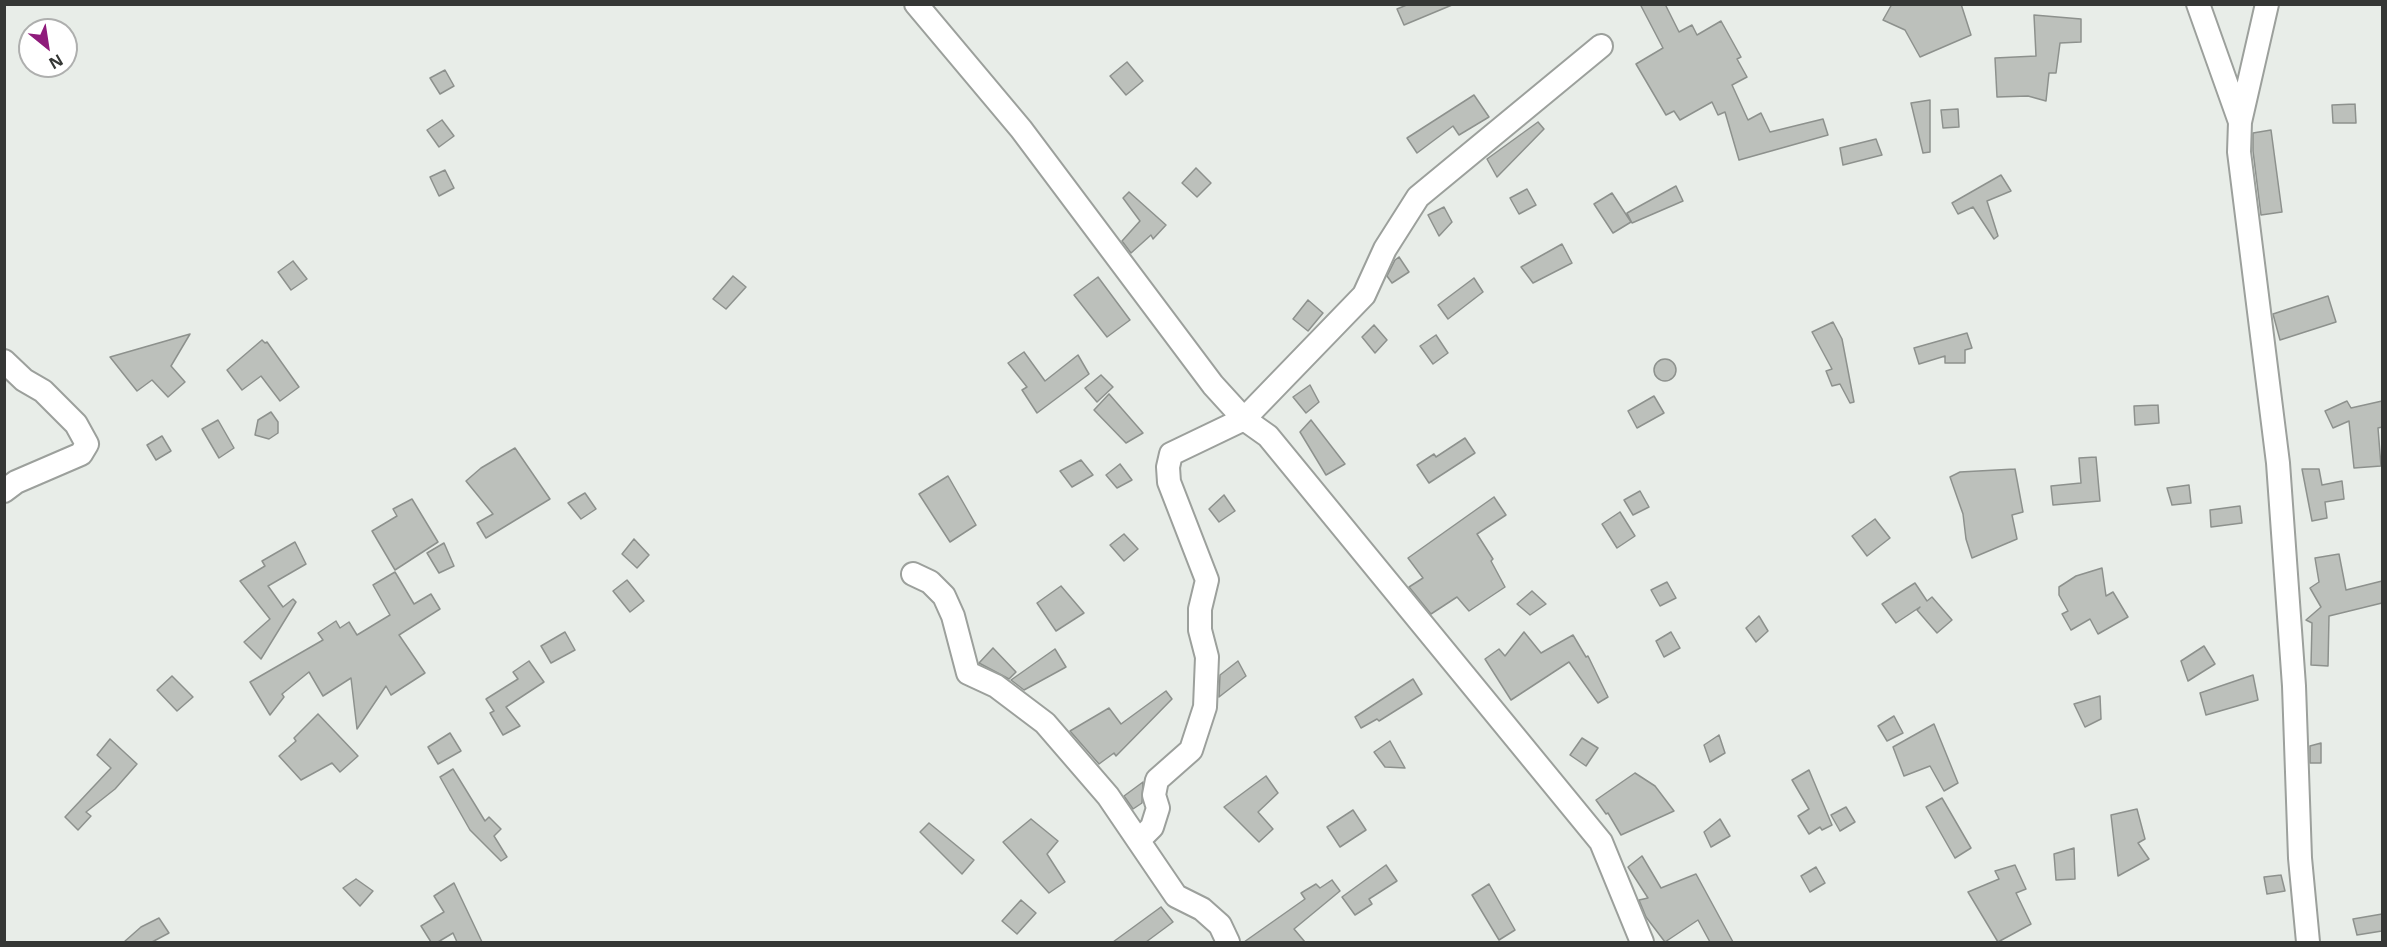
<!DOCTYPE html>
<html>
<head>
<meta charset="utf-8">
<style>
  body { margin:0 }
  #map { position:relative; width:2387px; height:947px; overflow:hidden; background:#e8ede8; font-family:"Open Sans",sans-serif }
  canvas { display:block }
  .frame { position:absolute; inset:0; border:6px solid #353735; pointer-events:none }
  .north { position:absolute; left:18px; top:18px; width:60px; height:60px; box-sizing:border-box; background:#fff; border:2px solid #aeafae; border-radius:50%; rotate:150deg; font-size:16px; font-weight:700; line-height:24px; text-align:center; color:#353735 }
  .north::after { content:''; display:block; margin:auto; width:21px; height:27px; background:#8f1b7b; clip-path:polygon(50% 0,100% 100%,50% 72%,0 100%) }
</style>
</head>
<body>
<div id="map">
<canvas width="2387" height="947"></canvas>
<div class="frame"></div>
<div class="north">N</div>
</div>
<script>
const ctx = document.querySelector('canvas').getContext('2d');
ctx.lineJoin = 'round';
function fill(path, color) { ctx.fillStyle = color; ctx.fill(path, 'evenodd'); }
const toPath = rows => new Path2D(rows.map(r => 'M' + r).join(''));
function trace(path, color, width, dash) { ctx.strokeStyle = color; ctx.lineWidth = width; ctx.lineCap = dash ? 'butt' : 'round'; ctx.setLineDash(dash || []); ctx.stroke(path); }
const building = toPath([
  [1409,4,1452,4,1452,5,1404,25,1397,9,1409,4],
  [1640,4,1665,4,1679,32,1692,25,1697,35,1721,21,1741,57,1737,59,1747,77,1732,85,1748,120,1761,113,1770,132,1823,119,1828,135,1739,160,1725,112,1718,115,1712,102,1680,120,1674,111,1666,115,1636,64,1663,48,1640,4],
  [1892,4,1961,4,1971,35,1920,57,1905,30,1883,20,1892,4],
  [2034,15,2081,19,2081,42,2060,43,2056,73,2049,73,2046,101,2028,96,1997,97,1995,58,2036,56,2034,15],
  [1127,62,1143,81,1126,95,1110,76,1127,62],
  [445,70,454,86,440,94,430,78,445,70],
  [1474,95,1489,117,1459,135,1453,126,1417,153,1407,138,1474,95],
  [1930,100,1930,152,1923,153,1911,103,1930,100],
  [2355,104,2356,123,2333,123,2332,105,2355,104],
  [1958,109,1959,127,1943,128,1941,110,1958,109],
  [442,120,454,136,439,147,427,130,442,120],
  [1538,122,1544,129,1497,177,1487,159,1538,122],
  [2271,130,2282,212,2261,215,2253,151,2253,133,2271,130],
  [1876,139,1882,155,1843,165,1840,148,1876,139],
  [1196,168,1211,183,1197,197,1182,183,1196,168],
  [445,170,454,188,439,196,430,177,445,170],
  [2001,175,2011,191,1987,201,1998,236,1994,239,1973,207,1958,214,1952,203,2001,175],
  [1676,186,1683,201,1632,223,1627,213,1676,186],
  [1527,189,1536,205,1519,214,1510,198,1527,189],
  [1129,192,1166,225,1153,239,1151,235,1131,253,1122,241,1140,221,1123,198,1129,192],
  [1612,193,1631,222,1613,233,1594,204,1612,193],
  [1444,207,1452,222,1439,236,1428,215,1444,207],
  [1562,244,1572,263,1533,283,1521,267,1562,244],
  [1399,257,1409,272,1392,283,1387,276,1395,260,1399,257],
  [293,261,307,279,291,290,278,272,293,261],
  [733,276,746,287,726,309,713,299,733,276],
  [1098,277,1130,320,1107,337,1074,295,1098,277],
  [1474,278,1483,292,1448,319,1438,305,1474,278],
  [2328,296,2336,322,2280,340,2273,314,2328,296],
  [1308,300,1323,313,1308,331,1293,319,1308,300],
  [1833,322,1842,339,1854,402,1850,403,1840,384,1832,386,1826,371,1832,369,1812,332,1833,322],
  [1374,325,1387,340,1375,353,1362,337,1374,325],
  [1967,333,1972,348,1965,350,1965,363,1945,363,1945,356,1919,364,1914,348,1967,333],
  [190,334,171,366,185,382,168,397,152,380,137,391,110,357,190,334],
  [1436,335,1448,353,1433,364,1420,346,1436,335],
  [262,340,265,343,267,342,299,387,280,401,261,376,242,390,227,370,262,340],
  [1024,352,1045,381,1078,355,1089,374,1037,413,1022,390,1027,387,1008,363,1024,352],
  '1654 370a11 11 0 1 1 22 0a11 11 0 1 1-22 0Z',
  [1101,375,1113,387,1097,402,1085,388,1101,375],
  [1310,385,1319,402,1306,413,1293,397,1310,385],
  [1109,394,1143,433,1126,443,1094,410,1109,394],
  [1654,396,1664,413,1637,428,1628,411,1654,396],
  [2347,401,2351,408,2382,401,2382,427,2378,428,2381,466,2354,468,2349,421,2333,428,2325,411,2347,401],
  [2158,405,2159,423,2135,425,2134,406,2158,405],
  [271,412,278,422,278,433,269,439,255,435,258,420,271,412],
  [218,420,234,448,219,458,202,429,218,420],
  [1311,420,1345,464,1326,475,1300,432,1311,420],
  [162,436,171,451,156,460,147,445,162,436],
  [1465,438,1475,453,1429,483,1417,465,1434,454,1436,457,1465,438],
  [515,448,550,499,486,538,477,523,493,514,466,481,481,468,515,448],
  [2096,457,2100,501,2053,505,2051,486,2081,483,2079,458,2096,457],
  [1081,460,1093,475,1072,487,1060,471,1081,460],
  [1120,464,1132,480,1117,488,1106,475,1120,464],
  [2015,469,2023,512,2012,515,2017,539,1972,558,1966,539,1963,514,1950,477,1960,472,2015,469],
  [2302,469,2319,469,2322,485,2342,481,2344,499,2325,502,2327,518,2312,521,2302,469],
  [948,476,976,525,950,542,919,494,948,476],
  [2189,485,2191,503,2172,505,2167,488,2189,485],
  [1640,491,1649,507,1633,515,1624,500,1640,491],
  [585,493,596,509,581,519,568,503,585,493],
  [1224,495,1235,511,1219,522,1209,509,1224,495],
  [1494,497,1506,515,1477,534,1493,559,1491,561,1505,587,1469,611,1457,597,1431,614,1409,587,1423,578,1408,558,1494,497],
  [412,499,438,542,395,570,372,531,397,516,393,509,412,499],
  [2240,506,2242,523,2211,527,2210,510,2240,506],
  [1620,512,1635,536,1617,548,1602,524,1620,512],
  [1875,519,1890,538,1867,556,1852,536,1875,519],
  [1124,534,1138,549,1124,561,1110,545,1124,534],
  [634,539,649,555,637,568,622,554,634,539],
  [295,542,306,564,268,586,283,607,293,599,296,602,261,659,244,642,270,619,240,581,265,566,262,561,295,542],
  [444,543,454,566,439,573,427,553,444,543],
  [2339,554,2346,590,2382,581,2382,603,2329,616,2328,666,2311,665,2312,623,2306,620,2321,607,2310,588,2319,582,2315,558,2339,554],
  [2102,568,2106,596,2113,592,2128,617,2098,634,2090,619,2071,630,2062,614,2068,611,2059,595,2059,587,2076,576,2102,568],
  [395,572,414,604,431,594,440,609,399,635,425,673,391,695,386,686,357,729,351,678,323,696,309,672,282,694,284,697,270,715,250,682,323,640,318,633,336,621,340,628,349,622,357,635,390,615,373,585,395,572],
  [627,580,644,601,630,612,613,591,627,580],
  [1667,582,1676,598,1660,606,1651,590,1667,582],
  [1915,583,1927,601,1932,597,1952,620,1937,633,1917,610,1920,607,1896,623,1882,604,1915,583],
  [1061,586,1084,613,1056,631,1037,603,1061,586],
  [1532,591,1546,604,1530,615,1517,604,1532,591],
  [1759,616,1768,631,1756,642,1746,628,1759,616],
  [565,632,575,650,551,663,541,646,565,632],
  [1524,632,1541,653,1573,635,1586,657,1588,656,1608,697,1598,703,1569,662,1511,700,1485,659,1499,649,1505,656,1524,632],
  [1671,632,1680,648,1664,657,1656,641,1671,632],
  [2204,646,2215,664,2188,681,2181,661,2204,646],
  [993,648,1016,672,1009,679,979,663,993,648],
  [1055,649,1066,667,1024,690,1011,680,1055,649],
  [529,661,544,682,506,707,520,726,503,735,490,713,494,711,486,699,518,679,513,672,529,661],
  [1238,661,1246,676,1219,697,1220,675,1238,661],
  [2253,675,2258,700,2206,715,2200,693,2253,675],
  [172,676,193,697,177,711,157,690,172,676],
  [1413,679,1422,694,1379,721,1377,719,1361,728,1355,717,1413,679],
  [1166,691,1172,699,1116,756,1114,753,1099,764,1070,731,1109,708,1121,724,1166,691],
  [2100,696,2101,719,2085,727,2074,704,2100,696],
  [318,714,358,756,340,772,332,763,301,780,279,756,296,741,294,738,318,714],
  [1894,716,1903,733,1887,741,1878,726,1894,716],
  [1934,724,1958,783,1944,791,1930,766,1904,776,1893,747,1934,724],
  [450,733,461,751,438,764,428,747,450,733],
  [1719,735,1725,753,1710,762,1704,745,1719,735],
  [1582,738,1598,748,1586,766,1570,755,1582,738],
  [110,739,137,764,115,789,86,812,91,816,78,830,65,817,111,768,97,755,110,739],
  [1390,741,1405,768,1385,767,1374,752,1390,741],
  [2321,743,2321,763,2310,763,2310,746,2321,743],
  [453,769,485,821,489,817,501,829,494,836,507,857,501,861,470,830,440,777,453,769],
  [1809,770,1832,825,1822,830,1820,827,1809,834,1798,816,1809,809,1792,780,1809,770],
  [1635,773,1655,786,1674,811,1621,835,1608,813,1606,814,1596,800,1635,773],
  [1266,776,1278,793,1258,812,1273,829,1259,842,1224,807,1266,776],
  [1143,782,1142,803,1133,809,1124,796,1143,782],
  [1942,798,1971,848,1955,858,1926,807,1942,798],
  [1846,807,1855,822,1840,831,1831,815,1846,807],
  [2137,809,2145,839,2138,843,2149,859,2118,876,2111,815,2137,809],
  [1353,810,1366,830,1340,847,1327,827,1353,810],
  [1031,819,1058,841,1047,854,1065,882,1049,893,1003,842,1031,819],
  [1720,819,1730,836,1711,847,1704,832,1720,819],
  [929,823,974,860,962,874,920,832,929,823],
  [2074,848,2075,879,2056,880,2054,854,2074,848],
  [1642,856,1661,888,1696,874,1733,942,1710,942,1698,920,1665,942,1646,917,1639,900,1648,898,1628,867,1642,856],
  [1386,865,1397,881,1369,899,1372,904,1355,915,1342,897,1386,865],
  [2015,865,2026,889,2016,893,2031,924,1998,942,1968,892,1999,879,1995,871,2015,865],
  [1816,867,1825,883,1810,892,1801,876,1816,867],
  [2281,875,2285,891,2267,894,2264,877,2281,875],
  [356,879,373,891,360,906,343,888,356,879],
  [1332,880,1340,891,1294,929,1305,942,1244,942,1305,899,1301,893,1316,884,1320,888,1332,880],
  [454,883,482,942,457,942,453,933,438,942,431,942,421,926,444,912,434,896,454,883],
  [1489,884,1515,930,1499,940,1472,895,1489,884],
  [1021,900,1036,913,1017,934,1002,921,1021,900],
  [1161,907,1173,922,1146,942,1113,942,1161,907],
  [2382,914,2382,931,2357,935,2353,919,2382,914],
  [159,918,169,933,152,942,124,942,141,927,159,918]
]);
const street = toPath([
  [916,4,1021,129,1213,385,1244,419,1268,436,1601,842,1642,942],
  [2198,4,2240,122],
  [2267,4,2240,122,2239,152,2278,463,2294,686,2300,858,2308,942],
  [4,361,24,380,43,391,76,424,87,444,81,454,16,482,4,491],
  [913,574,930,582,944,596,953,616,968,673,996,686,1045,723,1108,796,1176,896,1202,909,1220,925,1228,942],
  [1139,840,1152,827,1158,808,1154,795,1157,780,1191,750,1205,707,1207,657,1200,630,1200,609,1207,580,1169,482,1168,467,1171,454,1244,419,1364,295,1385,249,1418,197,1601,46]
]);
fill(building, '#bcc0bb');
trace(building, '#8d918d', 1.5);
trace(street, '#9ca09c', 26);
trace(street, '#fff', 22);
</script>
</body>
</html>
